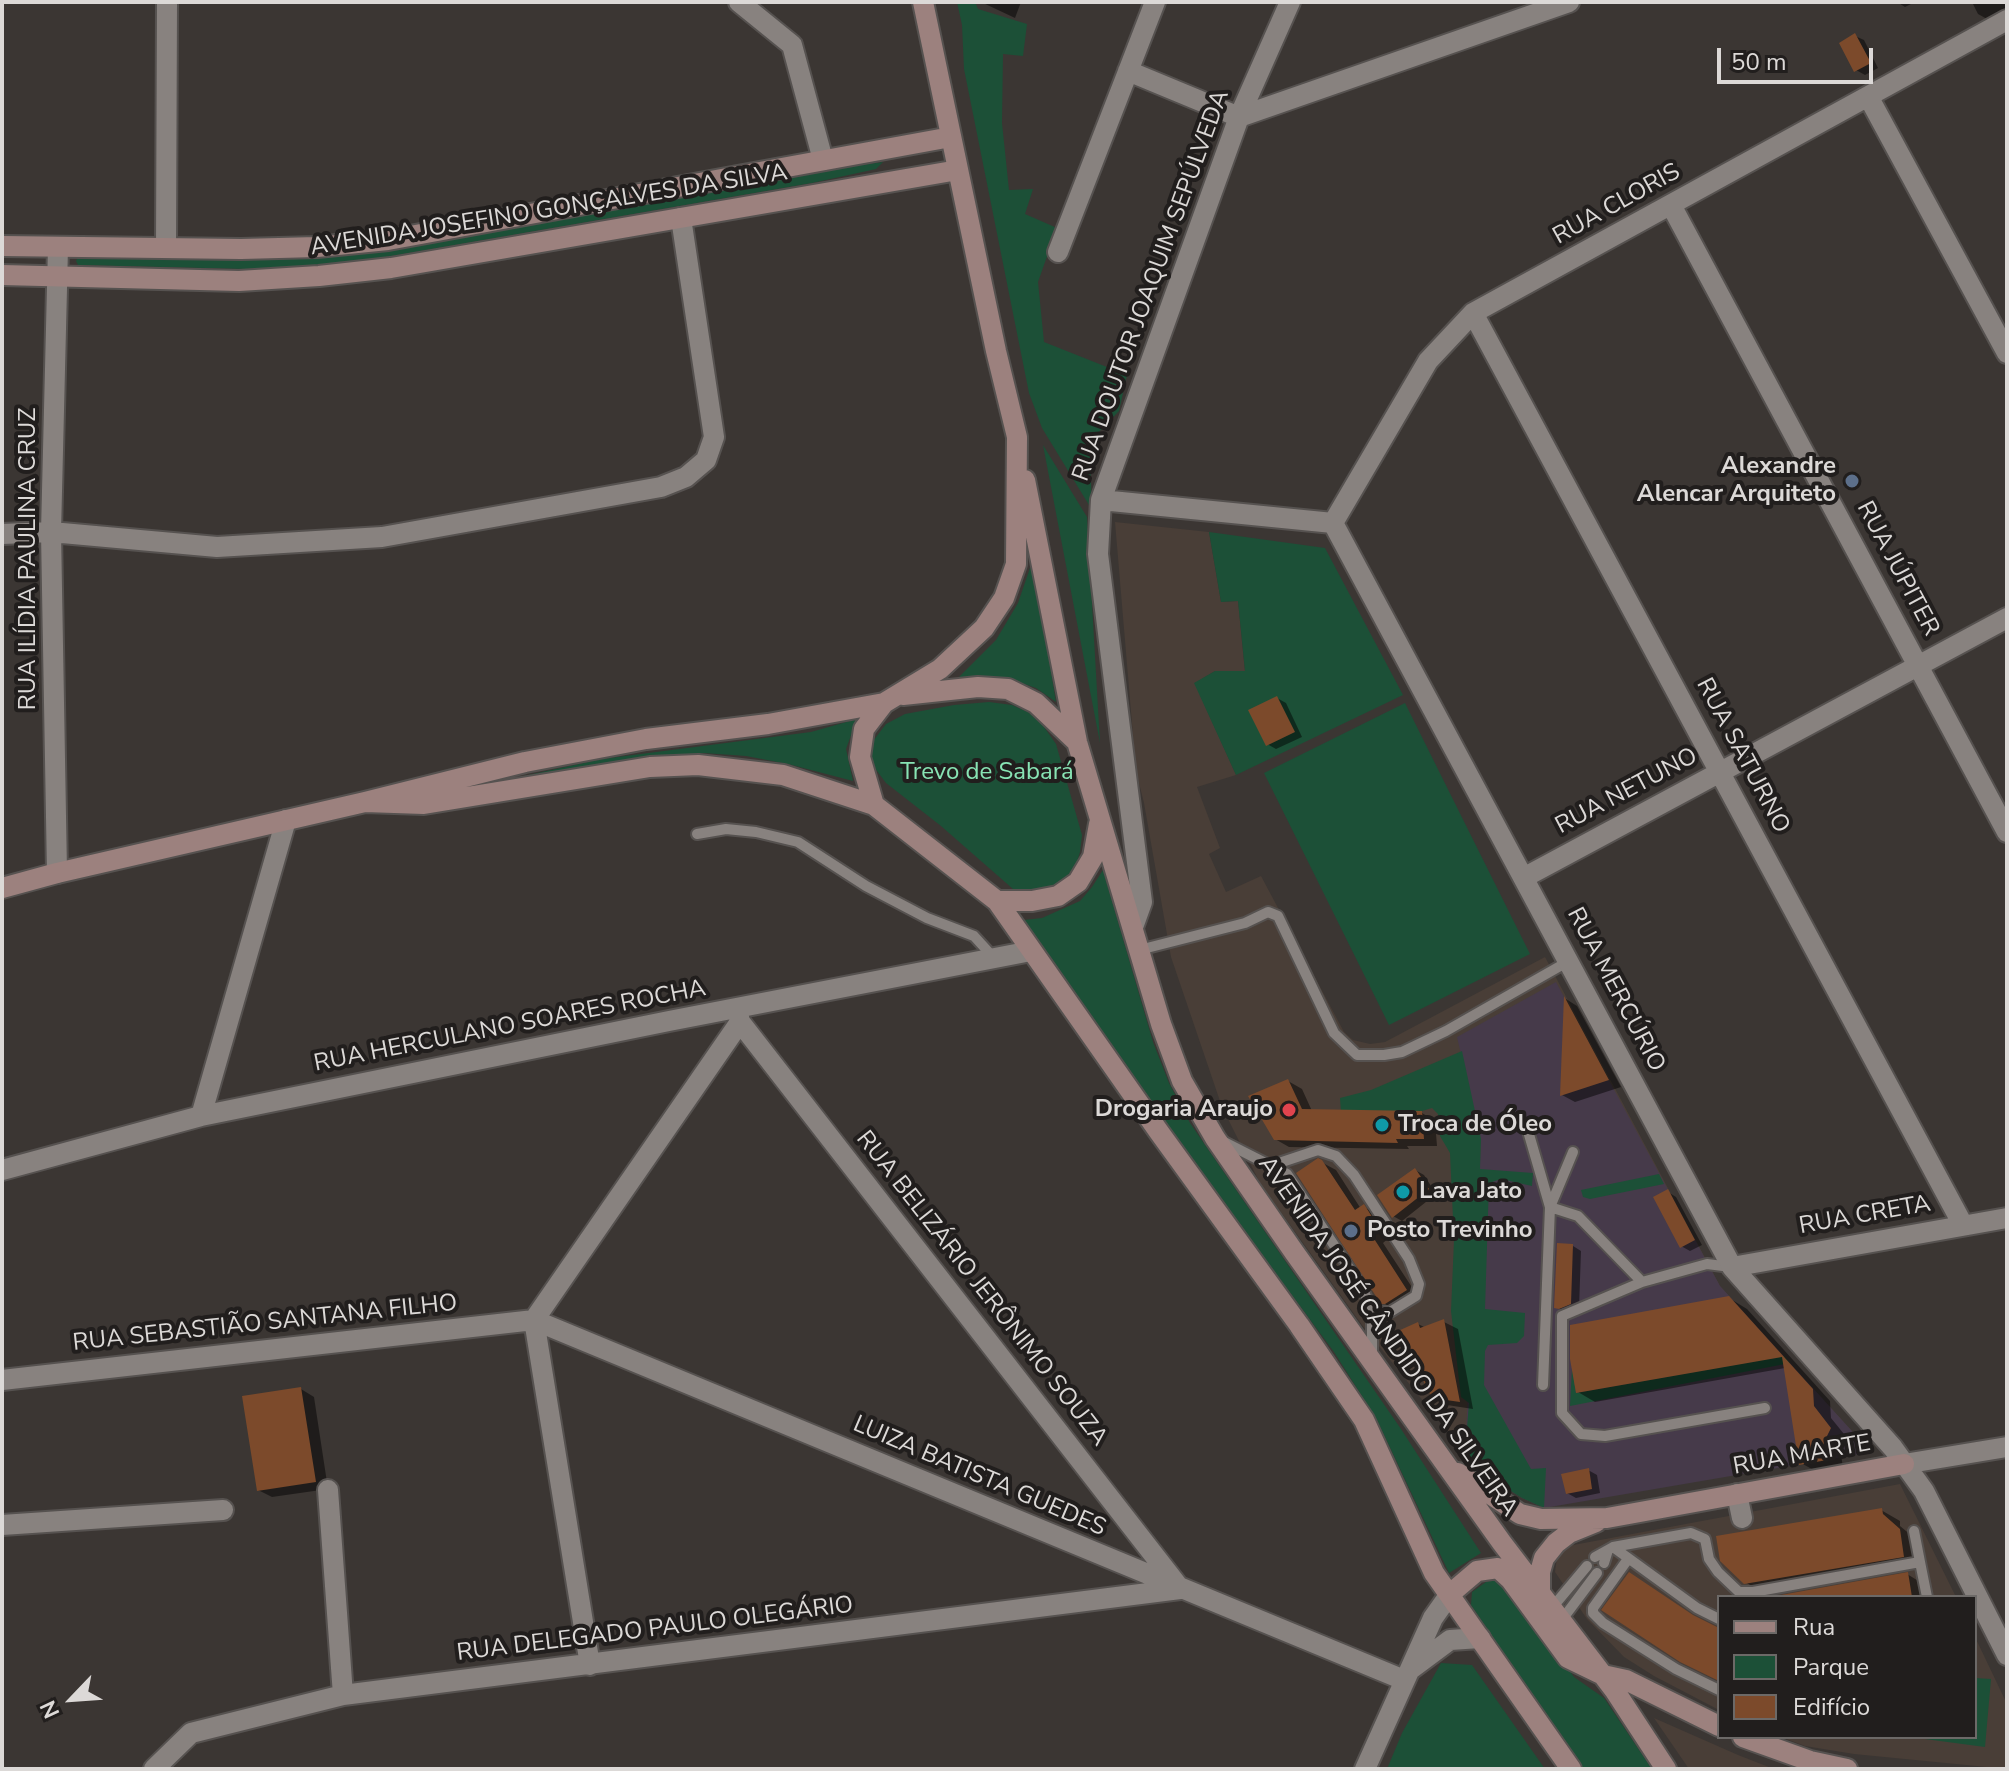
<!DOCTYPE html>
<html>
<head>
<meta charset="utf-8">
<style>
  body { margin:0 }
  #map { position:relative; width:2009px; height:1771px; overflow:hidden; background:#3b3633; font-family:"Nunito Sans",sans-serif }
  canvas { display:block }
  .frame { position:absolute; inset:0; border:4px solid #dcd9d7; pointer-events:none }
  .legend { position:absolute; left:1717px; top:1595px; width:260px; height:144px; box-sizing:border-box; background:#211e1d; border:2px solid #6c6967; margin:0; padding:10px 14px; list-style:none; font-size:24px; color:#dcd9d7 }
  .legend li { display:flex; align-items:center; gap:16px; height:40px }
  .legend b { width:40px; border:2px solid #6c6967 }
  .north { position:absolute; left:32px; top:1659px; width:80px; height:80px; -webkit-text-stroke:6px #211e1d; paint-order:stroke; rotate:245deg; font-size:22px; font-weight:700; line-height:32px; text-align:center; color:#dcd9d7 }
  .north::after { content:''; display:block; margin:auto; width:28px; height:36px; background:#dcd9d7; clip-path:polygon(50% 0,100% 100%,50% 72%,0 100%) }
  .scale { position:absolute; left:1717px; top:48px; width:156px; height:36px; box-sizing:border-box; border:4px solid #dcd9d7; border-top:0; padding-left:10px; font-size:24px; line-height:28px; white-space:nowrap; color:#dcd9d7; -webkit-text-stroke:6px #211e1d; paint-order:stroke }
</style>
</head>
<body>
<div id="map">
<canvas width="2009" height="1771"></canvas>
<div class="frame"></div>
<ul class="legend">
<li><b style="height:10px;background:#9c817e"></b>Rua</li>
<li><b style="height:22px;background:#1c5037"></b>Parque</li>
<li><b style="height:22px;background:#7c4a2b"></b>Edifício</li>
</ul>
<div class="north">N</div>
<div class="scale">50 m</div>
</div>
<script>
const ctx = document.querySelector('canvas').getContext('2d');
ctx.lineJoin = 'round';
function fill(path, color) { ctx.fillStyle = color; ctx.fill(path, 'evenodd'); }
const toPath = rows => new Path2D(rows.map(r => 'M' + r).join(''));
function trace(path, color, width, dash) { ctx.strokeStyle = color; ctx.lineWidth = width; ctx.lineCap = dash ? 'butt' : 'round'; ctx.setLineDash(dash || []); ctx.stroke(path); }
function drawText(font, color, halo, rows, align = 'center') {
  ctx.font = font + ' "Nunito Sans",sans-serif'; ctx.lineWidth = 8; ctx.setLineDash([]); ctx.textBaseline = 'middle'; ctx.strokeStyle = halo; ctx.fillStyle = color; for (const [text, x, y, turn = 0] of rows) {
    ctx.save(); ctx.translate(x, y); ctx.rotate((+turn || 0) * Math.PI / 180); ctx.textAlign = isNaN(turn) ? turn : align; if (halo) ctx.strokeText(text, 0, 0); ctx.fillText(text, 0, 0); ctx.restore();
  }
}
const built = toPath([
  [1115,522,1209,532,1221,602,1238,601,1245,672,1215,671,1195,683,1236,775,1197,787,1220,848,1209,854,1226,892,1261,876,1344,1032,1353,1040,1370,1044,1385,1042,1545,957,1720,1286,1871,1452,1522,1498,1501,1485,1465,1452,1415,1391,1362,1325,1260,1183,1222,1107,1171,957,1144,803,1136,771],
  [1900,1484,1956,1597,1719,1597,1719,1710,1654,1676,1624,1657,1587,1619,1555,1572,1557,1557,1568,1546],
  [1975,1637,2007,1704,2007,1769,1854,1754,1805,1746,1781,1737,1975,1737],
  [1654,1718,1738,1755,1774,1769,1689,1769]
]);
const industrial = toPath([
  [1556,982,1720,1286,1871,1452,1544,1508,1522,1498,1501,1485,1465,1452,1481,1140,1457,1037]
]);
const green = toPath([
  [957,2,975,2,978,9,1027,24,1023,56,1003,54,1002,123,1009,190,1033,189,1025,214,1057,228,1038,282,1044,342,1127,375,1119,411,1094,437,1090,453,1092,510,1042,428,1029,393,964,69,962,25],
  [883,162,876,169,812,183,351,263,247,269,78,265,76,261,78,257,291,259,349,254,817,171],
  [1043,445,1087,517,1100,743],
  [1209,532,1325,548,1403,695,1236,775,1194,683,1215,671,1245,671,1238,601,1221,602],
  [1034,567,1056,702,1036,688,1012,680,985,676,958,678,996,640,1018,603,1030,568],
  [989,702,1012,705,1028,712,1042,724,1056,744,1082,835,1080,852,1073,875,1050,890,1022,893,1013,889,941,826,886,783,874,767,871,754,873,741,886,724,905,714,954,705],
  [1405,703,1530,954,1389,1025,1264,773],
  [857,719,846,749,853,781,788,764,746,756,704,753,642,760,431,796,602,759,811,732],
  [1103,870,1153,1042,1169,1083,1190,1123,1401,1429,1481,1553,1449,1573,1377,1420,1334,1352,1170,1131,1024,920,1042,918,1080,901,1092,887],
  [1462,1051,1481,1139,1480,1169,1533,1173,1532,1186,1501,1179,1489,1183,1485,1309,1525,1313,1524,1336,1517,1343,1488,1345,1485,1351,1484,1385,1531,1469,1546,1468,1544,1508,1522,1498,1501,1485,1465,1452,1469,1403,1461,1397,1451,1311,1454,1240,1450,1153,1440,1136,1438,1114,1432,1108,1422,1111,1341,1112,1340,1098,1371,1090],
  [1659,1174,1664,1184,1590,1199,1583,1197,1581,1190],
  [1784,1356,1790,1363,1570,1406,1572,1368,1576,1393],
  [1499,1578,1514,1594,1574,1677,1604,1698,1652,1769,1582,1769,1471,1605,1472,1592,1486,1582],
  [1441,1663,1472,1665,1545,1769,1387,1769,1402,1733],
  [1975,1678,1991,1679,1985,1747,1910,1737,1975,1737]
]);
const shadow = toPath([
  [981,2,1021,2,1015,18],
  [1897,2,1915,2,1905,7],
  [1972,2,2007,2,2007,19,1996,24,1978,14],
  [1855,36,1864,40,1878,68,1865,75,1856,70],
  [1277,698,1286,703,1302,737,1276,749,1267,744],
  [1566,999,1577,1006,1621,1087,1575,1102,1562,1095],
  [1288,1081,1302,1089,1312,1111,1422,1113,1435,1121,1437,1146,1407,1146,1409,1149,1289,1147,1275,1139],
  [1321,1162,1336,1170,1361,1209,1364,1207,1377,1214,1391,1236,1383,1243,1419,1298,1396,1311,1382,1302],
  [1415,1170,1424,1175,1436,1194,1402,1221,1393,1216],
  [1668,1192,1676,1197,1702,1245,1690,1251,1681,1246],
  [1573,1246,1581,1251,1579,1308,1564,1312,1556,1307],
  [1729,1298,1747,1309,1830,1401,1831,1418,1848,1439,1841,1453,1843,1469,1819,1473,1801,1463,1785,1368,1595,1402,1578,1392],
  [1444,1322,1458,1329,1473,1409,1447,1405,1433,1397,1418,1324,1426,1328],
  [301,1389,314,1397,328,1489,272,1497,258,1490],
  [1588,1470,1597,1475,1600,1493,1576,1498,1567,1493],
  [1881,1510,1900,1521,1900,1526,1918,1541,1921,1566,1764,1593,1745,1582],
  [1907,1574,1925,1585,1927,1597,1782,1597]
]);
const building = toPath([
  [1855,33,1871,63,1854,72,1839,43],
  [1277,696,1295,732,1266,746,1248,710],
  [1564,996,1609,1080,1560,1096],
  [1288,1079,1302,1109,1422,1111,1424,1139,1396,1139,1398,1143,1274,1140,1248,1096],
  [1318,1158,1322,1160,1355,1210,1364,1204,1379,1228,1371,1234,1407,1290,1385,1304,1381,1304,1296,1173],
  [1415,1168,1429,1189,1392,1218,1377,1195],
  [1668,1189,1695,1240,1680,1248,1653,1197],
  [1557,1243,1573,1244,1571,1304,1559,1309,1554,1308],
  [1729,1296,1813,1389,1814,1406,1831,1428,1824,1442,1827,1460,1799,1465,1782,1357,1576,1393,1570,1359,1570,1325],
  [1444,1319,1460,1402,1432,1398,1398,1331,1418,1322,1420,1328],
  [301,1387,316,1482,257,1491,242,1396],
  [1589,1468,1592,1489,1566,1494,1561,1474],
  [1882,1508,1883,1514,1900,1529,1904,1557,1744,1584,1720,1561,1716,1536],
  [1629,1572,1693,1615,1719,1628,1719,1681,1680,1662,1601,1610],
  [1908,1572,1912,1597,1770,1597]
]);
const lane = toPath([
  [697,834,726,829,756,832,798,842,866,886,927,918,974,936,994,958],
  [1139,950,1245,923,1268,912,1278,916,1334,1033,1357,1055,1384,1055,1402,1052,1446,1031,1569,961],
  [1528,1131,1550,1207,1578,1216,1642,1282],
  [1224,1142,1287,1174,1363,1289,1372,1312,1372,1354],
  [1273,1165,1318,1150,1336,1156,1354,1175,1409,1259,1419,1284,1416,1296,1390,1312,1372,1312],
  [1731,1267,1707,1264,1642,1282,1562,1316,1562,1413,1581,1434,1605,1436,1765,1408],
  [1543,1385,1550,1207,1573,1152],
  [1914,1531,1920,1562],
  [1613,1547,1697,1608,1719,1619],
  [1595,1557,1613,1547,1691,1533,1705,1539,1709,1559,1718,1572,1739,1592,1753,1592,1920,1562,1927,1597],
  [1628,1559,1593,1608,1593,1613,1603,1623,1676,1669,1719,1690],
  [1604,1563,1608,1550],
  [1551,1609,1587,1566],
  [1561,1621,1597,1573]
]);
const street = toPath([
  [739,2,792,45,823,160],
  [1128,71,1239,117,1569,2],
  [1869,98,2007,353],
  [1671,205,2007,832],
  [166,248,167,2],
  [1058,252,1155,2],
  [1473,313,1963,1225],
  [1101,500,1333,523],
  [1333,523,1732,1267,1893,1448,1924,1491,2007,1655],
  [1333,523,1428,361,1473,313,2007,20],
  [2,534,51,532,217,547,382,537,661,487,686,477,706,460,714,437,681,218],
  [57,873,51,532,58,247],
  [1525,877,2007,618],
  [1133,927,1142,902,1098,554,1101,500,1239,117,1290,2],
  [740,1022,1178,1586],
  [201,1116,286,820],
  [2,1170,201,1116,669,1021,1031,951],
  [1732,1267,2007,1218],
  [2,1380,534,1320,1404,1680],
  [1904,1464,2007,1447],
  [328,1490,343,1695],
  [1737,1494,1742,1518],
  [2,1525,223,1510],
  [590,1665,534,1320,740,1022,737,1008],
  [1411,1669,1450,1640,1480,1638],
  [154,1769,191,1733,343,1695,1180,1589],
  [1365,1769,1433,1618,1450,1594]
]);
const secondary = toPath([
  [2,246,241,249,317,247,388,240,951,137],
  [2,275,239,281,319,276,391,268,958,170],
  [1025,480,1077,742,1161,1024,1182,1081,1215,1138,1294,1252,1502,1543,1615,1691,1666,1769],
  [903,695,978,687,1008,689,1036,703,1077,742],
  [365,802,424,804,650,767,698,765,783,775,874,805,997,901,1159,1132,1299,1325,1364,1420,1434,1573,1571,1769],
  [874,805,860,757,864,729,884,703],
  [2,888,57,873,365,802,525,762,646,739,768,724,884,703,940,669,984,628,1004,598,1016,564,1017,437,996,351,923,2],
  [997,901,1032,901,1058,896,1078,882,1093,857,1099,824],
  [1458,1473,1520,1514,1541,1519,1607,1518,1904,1464],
  [1450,1594,1477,1571,1498,1568,1511,1580,1568,1658,1603,1675,1626,1680,1719,1726],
  [1540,1596,1540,1572,1544,1558,1556,1543,1569,1533,1596,1522],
  [1743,1737,1810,1761,1847,1769]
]);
const markers = [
  [1852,481,8,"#5c6f8a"],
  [1289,1110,8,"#e0444e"],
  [1382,1125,8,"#0f9aa8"],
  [1403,1192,8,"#0f9aa8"],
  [1351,1231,8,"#5c6f8a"]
];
const streetNames = [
  ["RUA CLORIS",1617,205,-29],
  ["AVENIDA JOSEFINO GONÇALVES DA SILVA",549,211,-9],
  ["RUA DOUTOR JOAQUIM SEPÚLVEDA",1152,286,-70],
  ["RUA ILÍDIA PAULINA CRUZ",29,559,-90],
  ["RUA JÚPITER",1897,569,62],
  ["RUA SATURNO",1742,756,62],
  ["RUA NETUNO",1627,792,-28],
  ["RUA MERCÚRIO",1615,990,62],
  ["RUA HERCULANO SOARES ROCHA",510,1027,-11],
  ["RUA CRETA",1865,1216,-10],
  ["RUA BELIZÁRIO JERÔNIMO SOUZA",981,1289,52],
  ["RUA SEBASTIÃO SANTANA FILHO",265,1324,-6],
  ["AVENIDA JOSÉ CÂNDIDO DA SILVEIRA",1387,1337,55],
  ["RUA MARTE",1802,1456,-10],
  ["LUIZA BATISTA GUEDES",979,1477,23],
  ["RUA DELEGADO PAULO OLEGÁRIO",655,1630,-7]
];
const poiNames = [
  ["Alexandre",1836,467,"right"],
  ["Alencar Arquiteto",1836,495,"right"],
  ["Drogaria Araujo",1273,1110,"right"],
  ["Troca de Óleo",1398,1125],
  ["Lava Jato",1419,1192],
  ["Posto Trevinho",1367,1231]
];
const parkNames = [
  ["Trevo de Sabará",987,773]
];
fill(built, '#493e37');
fill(industrial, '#463a4a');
fill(green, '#1c5037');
fill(shadow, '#0007');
fill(building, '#7c4a2b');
trace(lane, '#565250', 14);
trace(street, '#565250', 24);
trace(secondary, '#565250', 24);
trace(lane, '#88827f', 10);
trace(street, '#88827f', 20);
trace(secondary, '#9c817e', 20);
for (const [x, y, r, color] of markers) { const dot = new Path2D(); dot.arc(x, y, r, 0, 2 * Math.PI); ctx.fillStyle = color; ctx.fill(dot); trace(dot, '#211e1d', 3); }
drawText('24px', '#dcd9d7', '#211e1d', streetNames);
drawText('bold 24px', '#dcd9d7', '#211e1d', poiNames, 'left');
drawText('24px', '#88e4b4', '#211e1d', parkNames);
</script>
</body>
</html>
